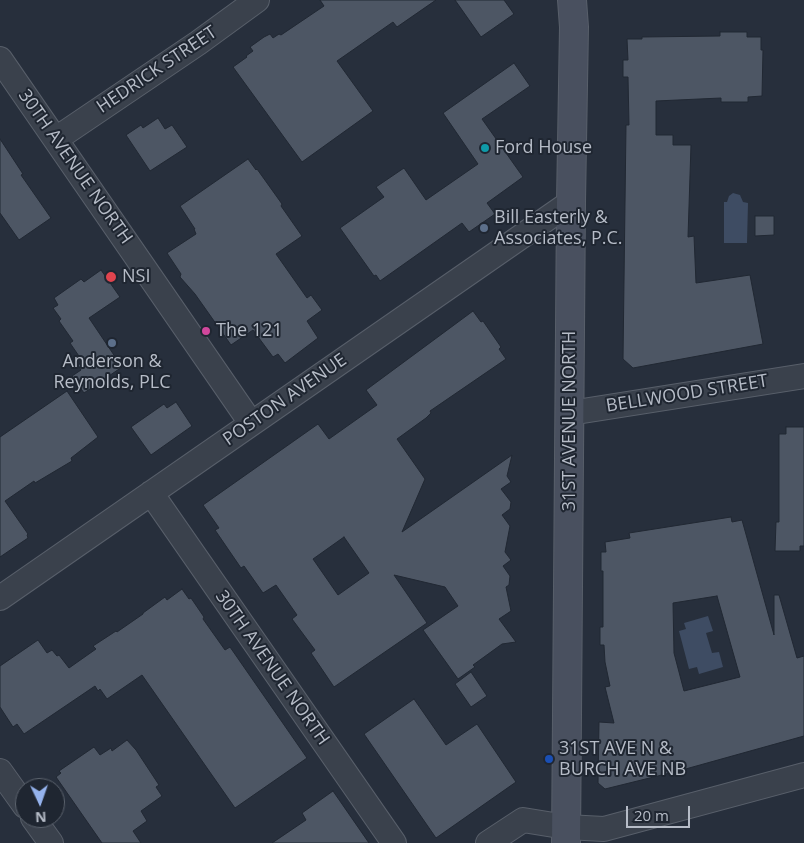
<!DOCTYPE html>
<html>
<head>
<meta charset="utf-8">
<style>
  body { margin:0 }
  #map { position:relative; width:804px; height:843px; overflow:hidden; background:#272f3c; font-family:"Open Sans",sans-serif }
  canvas { display:block }
  .north { position:absolute; left:15px; top:778px; width:50px; height:50px; box-sizing:border-box; background:#1f2631; border:1px solid #5b626d; border-radius:50%; rotate:177deg; font-size:14px; font-weight:700; line-height:20px; text-align:center; color:#b6bcc7 }
  .north::after { content:''; display:block; margin:auto; width:18px; height:22px; background:#95b3ed; clip-path:polygon(50% 0,100% 100%,50% 72%,0 100%) }
  .scale { position:absolute; left:626px; top:806px; width:64px; height:22px; box-sizing:border-box; border:2px solid #b6bcc7; border-top:0; padding-left:6px; font-size:15px; line-height:18px; white-space:nowrap; color:#b6bcc7; -webkit-text-stroke:4px #1f2631; paint-order:stroke }
</style>
</head>
<body>
<div id="map">
<canvas width="804" height="843"></canvas>
<div class="north">N</div>
<div class="scale">20 m</div>
</div>
<script>
const ctx = document.querySelector('canvas').getContext('2d');
ctx.lineJoin = 'round';
function fill(path, color) { ctx.fillStyle = color; ctx.fill(path, 'evenodd'); }
const toPath = rows => new Path2D(rows.map(r => 'M' + r).join(''));
function trace(path, color, width, dash) { ctx.strokeStyle = color; ctx.lineWidth = width; ctx.lineCap = dash ? 'butt' : 'round'; ctx.setLineDash(dash || []); ctx.stroke(path); }
function drawText(font, color, halo, rows, align = 'center') {
  ctx.font = font + ' "Open Sans",sans-serif'; ctx.lineWidth = 4; ctx.setLineDash([]); ctx.textBaseline = 'middle'; ctx.strokeStyle = halo; ctx.fillStyle = color; for (const [text, x, y, turn = 0] of rows) {
    ctx.save(); ctx.translate(x, y); ctx.rotate((+turn || 0) * Math.PI / 180); ctx.textAlign = isNaN(turn) ? turn : align; if (halo) ctx.strokeText(text, 0, 0); ctx.fillText(text, 0, 0); ctx.restore();
  }
}
const water = toPath([
  [733,193,740,195,743,202,748,203,747,243,724,243,724,202,727,202,729,196],
  [708,616,713,631,706,633,712,653,719,652,723,667,699,674,697,667,689,669,679,631,686,629,684,623]
]);
const building = toPath([
  [320,0,436,0,397,27,393,22,337,61,373,111,302,162,233,67,247,57,246,56,253,51,250,47,264,37,270,34,273,38,279,34,281,35,324,6,320,0],
  [455,0,504,0,514,14,481,37,455,0],
  [720,32,747,32,747,37,761,37,761,50,763,50,762,96,748,97,748,102,721,102,721,98,656,101,656,135,673,135,673,145,691,145,688,237,694,236,696,283,750,275,763,344,633,368,623,359,626,125,629,125,628,77,623,77,623,60,628,60,627,39,642,39,642,37,720,36,720,32],
  [514,63,530,86,482,119,523,177,487,203,495,214,469,232,462,223,380,281,376,275,374,276,340,228,384,197,376,187,404,168,426,200,478,164,443,113,514,63],
  [158,118,165,129,172,125,187,147,150,171,126,135,141,125,143,128,158,118],
  [0,139,23,174,21,175,51,218,19,240,0,213,0,139],
  [248,159,256,170,257,169,282,204,281,206,302,236,276,254,307,298,311,295,322,310,307,321,318,338,285,363,278,354,273,357,253,330,231,345,195,294,180,277,181,274,167,253,196,234,194,229,195,229,180,206,248,159],
  [755,216,774,216,774,235,755,236,755,216],
  [101,270,120,297,89,318,122,367,84,393,72,376,81,370,78,365,83,362,70,343,73,341,59,321,61,319,53,308,58,305,54,298,81,279,84,282,101,270],
  [473,311,481,322,483,321,501,347,499,349,506,359,430,411,431,413,426,418,397,439,425,479,402,532,512,455,507,476,511,482,501,489,511,502,510,509,502,515,510,526,505,552,511,560,503,566,510,576,509,585,506,587,511,611,499,619,516,642,502,644,473,665,475,667,458,679,423,630,458,606,445,587,394,575,427,623,334,687,311,653,315,650,292,619,297,615,276,585,263,593,244,566,241,568,215,530,219,528,203,505,318,424,329,439,377,405,366,390,473,311],
  [344,537,369,573,338,595,313,559,344,537],
  [67,391,98,437,71,458,72,461,35,483,34,481,5,501,28,534,27,535,28,538,0,557,0,437,67,391],
  [176,402,192,426,151,455,131,427,164,404,167,408,176,402],
  [786,427,804,427,804,546,800,546,800,551,775,551,776,522,779,522,779,434,786,434,786,427],
  [731,517,732,522,742,520,774,635,774,595,779,595,797,658,804,656,804,736,682,770,605,789,598,783,599,722,614,723,605,687,610,686,605,662,604,645,600,645,600,627,603,627,603,571,601,571,601,552,606,552,605,542,630,538,629,533,731,517],
  [717,596,740,677,684,691,674,653,673,603,717,596],
  [182,589,189,599,191,598,204,617,203,619,225,650,230,647,307,758,235,808,142,675,107,699,100,689,98,691,95,686,24,734,17,724,13,727,0,707,0,666,38,640,47,653,52,650,57,656,59,655,69,668,96,649,93,646,116,631,117,632,143,614,143,613,165,597,167,600,182,589],
  [471,672,487,696,471,707,455,684,471,672],
  [414,699,446,745,477,724,516,782,436,838,364,734,414,699],
  [127,740,136,750,159,785,156,787,162,796,141,811,147,821,133,831,141,843,102,843,56,777,61,773,59,771,94,747,100,755,111,748,112,751,127,740],
  [333,791,369,843,272,843,306,820,302,813,333,791]
]);
const minor = toPath([
  [0,59,251,423],
  [56,139,198,43,257,0],
  [570,413,804,376],
  [151,493,394,843],
  [0,598,571,202],
  [0,771,25,806],
  [33,818,51,843],
  [488,843,523,820,566,827,604,829,804,775]
]);
const secondary = toPath([
  [566,843,571,202,574,27,572,0]
]);
const markers = [
  [485,148,5,"#0f9aa8"],
  [484,228,5,"#5c6f8a"],
  [111,277,6,"#e0444e"],
  [206,331,5,"#d1479c"],
  [112,343,5,"#5c6f8a"],
  [549,759,5,"#1a4fb4"]
];
const streetNames = [
  ["HEDRICK STREET",157,70,-34],
  ["30TH AVENUE NORTH",75,167,55],
  ["BELLWOOD STREET",687,394,-9],
  ["POSTON AVENUE",285,400,-35],
  ["31ST AVENUE NORTH",570,421,-90],
  ["30TH AVENUE NORTH",272,668,55]
];
const poiNames = [
  ["Ford House",495,148],
  ["Bill Easterly &",494,218],
  ["Associates, P.C.",494,239],
  ["NSI",122,277],
  ["The 121",216,331],
  ["Anderson &",112,362,"center"],
  ["Reynolds, PLC",112,383,"center"],
  ["31ST AVE N &",559,749],
  ["BURCH AVE NB",559,770]
];
fill(water, '#3e4c63');
fill(building, '#4d5664');
trace(building, '#212833', 1);
trace(minor, '#585f6a', 26);
trace(secondary, '#585f6a', 30);
trace(minor, '#3a414c', 24);
trace(secondary, '#49505f', 28);
for (const [x, y, r, color] of markers) { const dot = new Path2D(); dot.arc(x, y, r, 0, 2 * Math.PI); ctx.fillStyle = color; ctx.fill(dot); trace(dot, '#1f2631', 2); }
drawText('18px', '#b6bcc7', '#1f2631', streetNames);
drawText('18px', '#b6bcc7', '#1f2631', poiNames, 'left');
</script>
</body>
</html>
